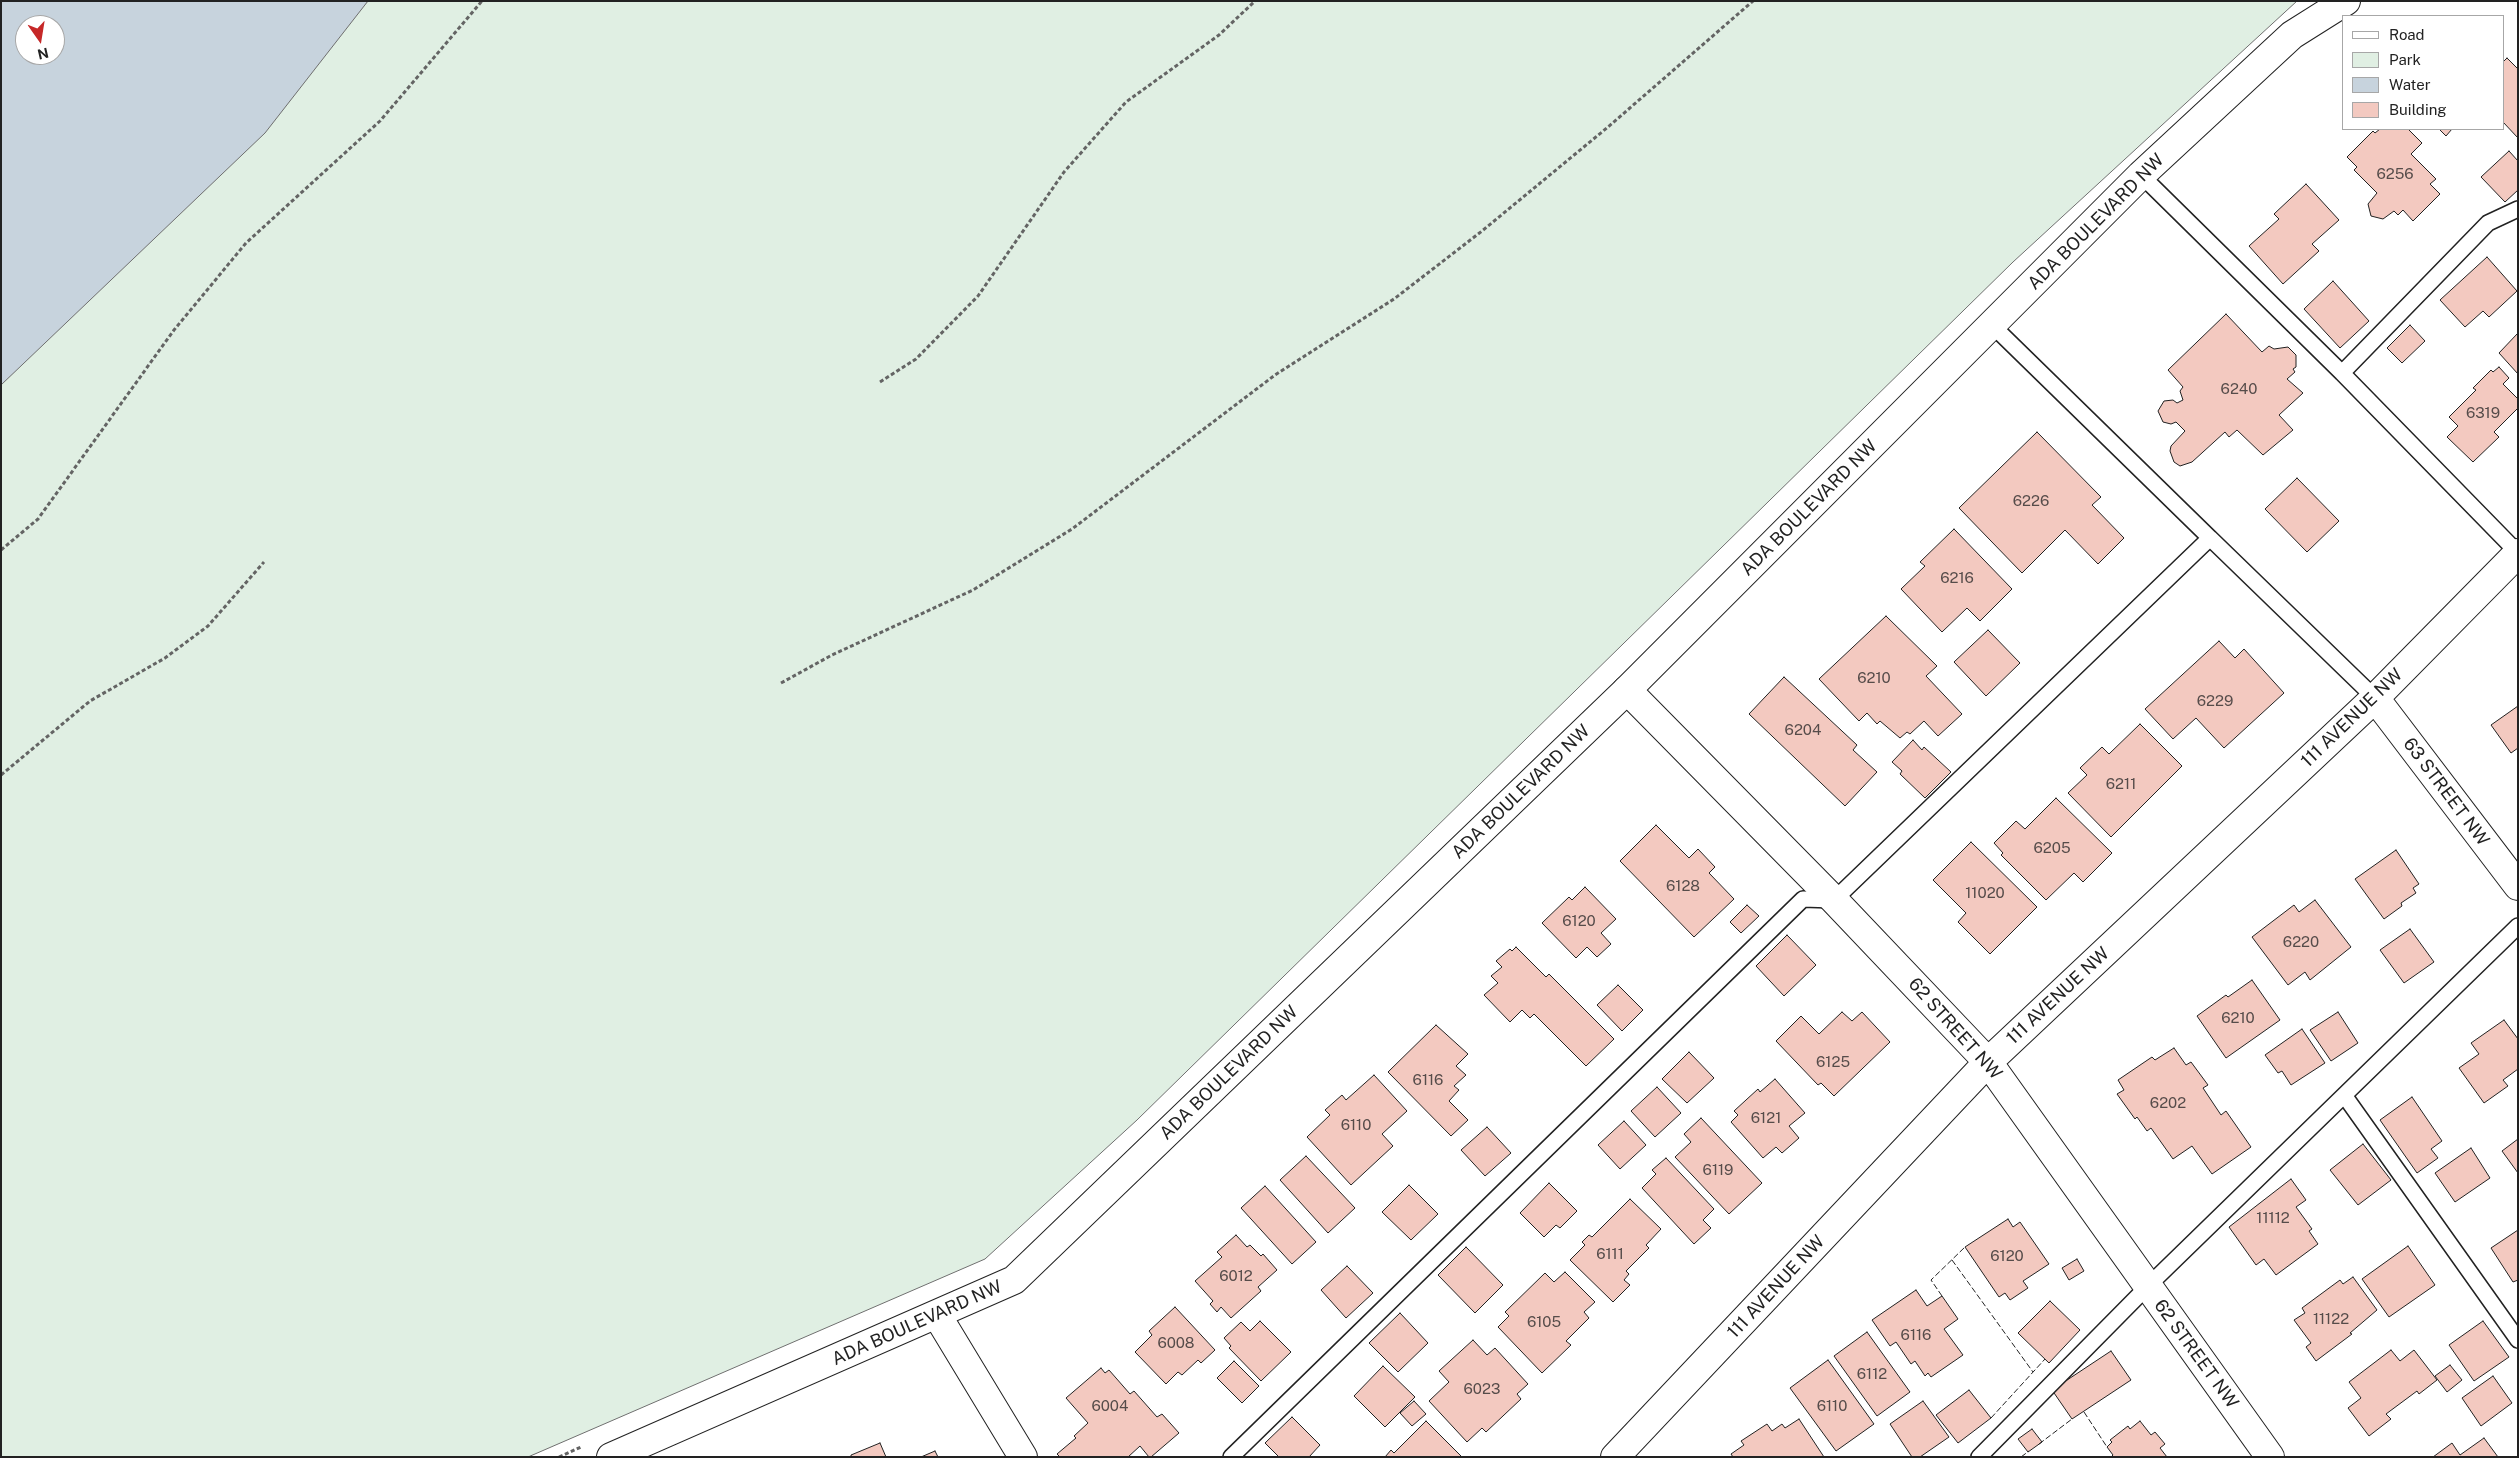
<!DOCTYPE html>
<html>
<head>
<meta charset="utf-8">
<style>
  body { margin:0 }
  #map { position:relative; width:2519px; height:1458px; overflow:hidden; background:#fff; font-family:"Public Sans",sans-serif }
  canvas { display:block }
  .frame { position:absolute; inset:0; border:2px solid #222; pointer-events:none }
  .legend { position:absolute; left:2342px; top:15px; width:162px; height:115px; box-sizing:border-box; background:#fff; border:1px solid #a7a7a7; margin:0; padding:6px 9px; list-style:none; font-size:15px; color:#222 }
  .legend li { display:flex; align-items:center; gap:10px; height:25px }
  .legend b { width:25px; border:1px solid #a7a7a7 }
  .north { position:absolute; left:15px; top:15px; width:50px; height:50px; box-sizing:border-box; background:#fff; border:1px solid #a7a7a7; border-radius:50%; rotate:167deg; font-size:14px; font-weight:700; line-height:20px; text-align:center; color:#222 }
  .north::after { content:''; display:block; margin:auto; width:18px; height:22px; background:#c62828; clip-path:polygon(50% 0,100% 100%,50% 72%,0 100%) }
</style>
</head>
<body>
<div id="map">
<canvas width="2519" height="1458"></canvas>
<div class="frame"></div>
<ul class="legend">
<li><b style="height:6px;background:#fff"></b>Road</li>
<li><b style="height:14px;background:#e0efe3"></b>Park</li>
<li><b style="height:14px;background:#c7d3dd"></b>Water</li>
<li><b style="height:14px;background:#f3c9c0"></b>Building</li>
</ul>
<div class="north">N</div>
</div>
<script>
const ctx = document.querySelector('canvas').getContext('2d');
ctx.lineJoin = 'round';
function fill(path, color) { ctx.fillStyle = color; ctx.fill(path, 'evenodd'); }
const toPath = rows => new Path2D(rows.map(r => 'M' + r).join(''));
function trace(path, color, width, dash) { ctx.strokeStyle = color; ctx.lineWidth = width; ctx.lineCap = dash ? 'butt' : 'round'; ctx.setLineDash(dash || []); ctx.stroke(path); }
function drawText(font, color, halo, rows, align = 'center') {
  ctx.font = font + ' "Public Sans",sans-serif'; ctx.lineWidth = 4; ctx.setLineDash([]); ctx.textBaseline = 'middle'; ctx.strokeStyle = halo; ctx.fillStyle = color; for (const [text, x, y, turn = 0] of rows) {
    ctx.save(); ctx.translate(x, y); ctx.rotate((+turn || 0) * Math.PI / 180); ctx.textAlign = isNaN(turn) ? turn : align; if (halo) ctx.strokeText(text, 0, 0); ctx.fillText(text, 0, 0); ctx.restore();
  }
}
const green = toPath([
  [368,1,2297,1,2013,262,1137,1120,985,1259,528,1457,1,1457,1,385,368,1]
]);
const water = toPath([
  [1,1,368,1,265,133,1,385,1,1],
  [25,25,55,25,55,55,25,55,25,25]
]);
const building = toPath([
  [2507,58,2518,69,2518,138,2503,122,2503,62,2507,58],
  [2380,129,2408,129,2422,143,2411,154,2436,179,2430,184,2440,194,2413,221,2403,210,2398,215,2394,211,2383,219,2371,216,2368,204,2377,193,2354,170,2357,167,2347,157,2373,131,2375,133,2380,129],
  [2439,129,2452,129,2446,136,2439,129],
  [2509,151,2518,161,2518,190,2505,202,2481,177,2509,151],
  [2306,184,2339,220,2312,244,2319,251,2283,284,2249,246,2279,219,2274,214,2306,184],
  [2487,257,2517,291,2489,317,2483,311,2465,327,2440,300,2487,257],
  [2333,281,2369,321,2340,348,2304,309,2333,281],
  [2226,314,2262,352,2269,346,2274,349,2288,347,2296,355,2296,367,2293,369,2295,372,2287,379,2303,393,2279,415,2293,430,2263,455,2237,430,2229,437,2225,432,2192,462,2180,466,2174,462,2170,451,2171,446,2185,431,2176,422,2171,424,2163,422,2158,411,2164,401,2173,400,2177,403,2183,400,2180,391,2183,387,2168,370,2226,314],
  [2410,325,2425,341,2402,363,2387,348,2410,325],
  [2518,333,2518,374,2499,353,2518,333],
  [2499,367,2509,378,2503,384,2518,399,2518,408,2494,432,2499,437,2473,462,2447,437,2458,426,2449,417,2476,390,2473,388,2491,370,2493,372,2499,367],
  [2037,432,2101,497,2092,505,2124,538,2098,564,2065,530,2022,573,1959,508,2037,432],
  [2297,478,2339,521,2307,552,2265,509,2297,478],
  [1954,529,2012,589,1980,621,1967,608,1942,632,1901,589,1925,566,1920,562,1954,529],
  [1886,616,1937,666,1926,676,1962,714,1938,736,1924,721,1910,734,1907,732,1900,738,1880,721,1877,724,1867,713,1859,721,1819,679,1886,616],
  [1988,630,2020,663,1986,696,1954,662,1988,630],
  [2219,641,2235,658,2244,649,2284,693,2224,748,2196,718,2173,739,2145,709,2219,641],
  [1784,677,1857,745,1853,750,1877,772,1845,806,1749,714,1784,677],
  [2518,706,2518,748,2511,753,2491,725,2518,706],
  [2140,724,2182,766,2111,837,2068,793,2087,775,2080,768,2102,747,2109,754,2140,724],
  [1913,740,1922,750,1924,747,1951,772,1925,798,1900,774,1902,771,1892,762,1913,740],
  [2056,798,2112,853,2083,882,2074,873,2046,900,2001,855,2003,853,1994,843,2016,821,2025,829,2056,798],
  [1656,825,1689,858,1698,849,1715,867,1709,873,1734,899,1694,937,1620,861,1656,825],
  [1971,842,2037,907,1990,954,1958,922,1966,913,1933,880,1971,842],
  [2396,850,2419,884,2413,888,2416,893,2401,903,2402,906,2384,919,2355,879,2396,850],
  [1585,887,1616,919,1601,933,1611,944,1597,957,1587,947,1576,958,1542,923,1569,897,1572,900,1585,887],
  [2315,900,2351,947,2310,980,2305,972,2288,985,2252,937,2294,905,2299,912,2315,900],
  [1747,905,1759,916,1741,933,1730,922,1747,905],
  [2410,929,2434,962,2404,983,2380,950,2410,929],
  [1787,935,1816,965,1784,996,1756,966,1787,935],
  [1516,947,1546,977,1549,974,1614,1039,1586,1066,1534,1014,1530,1018,1522,1010,1510,1022,1484,995,1498,983,1491,976,1502,967,1496,961,1510,949,1512,951,1516,947],
  [2252,980,2280,1020,2226,1058,2197,1016,2226,995,2228,997,2252,980],
  [1618,985,1643,1010,1622,1031,1597,1005,1618,985],
  [1842,1012,1852,1021,1862,1012,1890,1042,1834,1096,1821,1083,1818,1085,1776,1041,1801,1016,1819,1034,1842,1012],
  [2338,1012,2358,1043,2331,1061,2310,1030,2338,1012],
  [2504,1020,2518,1039,2518,1069,2503,1080,2508,1086,2484,1103,2459,1068,2479,1054,2471,1043,2504,1020],
  [1436,1025,1468,1054,1456,1066,1466,1075,1454,1086,1459,1090,1449,1101,1468,1120,1451,1136,1388,1072,1436,1025],
  [2302,1029,2325,1063,2291,1085,2282,1071,2278,1073,2265,1055,2302,1029],
  [2174,1048,2186,1065,2191,1062,2208,1085,2203,1088,2221,1115,2226,1111,2251,1147,2212,1174,2192,1146,2173,1159,2151,1128,2147,1131,2137,1117,2135,1119,2117,1094,2124,1090,2118,1080,2152,1057,2155,1060,2174,1048],
  [1689,1052,1714,1078,1687,1103,1662,1079,1689,1052],
  [1374,1075,1407,1111,1382,1134,1393,1146,1351,1185,1307,1137,1330,1115,1325,1110,1342,1095,1346,1100,1374,1075],
  [1775,1079,1805,1113,1789,1126,1799,1138,1782,1153,1776,1147,1763,1158,1731,1122,1738,1115,1734,1111,1758,1089,1760,1092,1775,1079],
  [1657,1087,1681,1113,1655,1137,1631,1111,1657,1087],
  [2412,1097,2442,1141,2431,1149,2438,1158,2417,1173,2380,1120,2412,1097],
  [1701,1118,1762,1183,1729,1214,1675,1157,1691,1142,1684,1134,1701,1118],
  [1624,1121,1646,1145,1620,1169,1598,1145,1624,1121],
  [1487,1127,1511,1153,1485,1176,1461,1150,1487,1127],
  [2518,1139,2518,1173,2502,1151,2518,1139],
  [2363,1144,2391,1180,2358,1205,2330,1170,2363,1144],
  [2471,1148,2490,1178,2455,1202,2435,1173,2471,1148],
  [1306,1156,1355,1208,1328,1233,1280,1180,1306,1156],
  [1666,1158,1714,1209,1703,1220,1711,1228,1694,1244,1642,1188,1656,1174,1652,1170,1666,1158],
  [2291,1179,2306,1200,2296,1207,2312,1229,2309,1231,2318,1244,2276,1275,2264,1259,2256,1265,2229,1227,2291,1179],
  [1549,1183,1577,1211,1560,1228,1556,1225,1544,1237,1520,1213,1549,1183],
  [1409,1185,1438,1214,1411,1240,1382,1212,1409,1185],
  [1265,1186,1316,1242,1292,1264,1241,1208,1265,1186],
  [1630,1199,1661,1229,1646,1245,1649,1248,1626,1271,1629,1274,1624,1280,1630,1285,1613,1302,1570,1260,1585,1245,1582,1242,1589,1235,1592,1237,1630,1199],
  [2008,1219,2013,1227,2020,1222,2049,1264,2023,1281,2028,1288,2010,1300,2005,1293,1999,1297,1965,1247,2008,1219],
  [2518,1230,2518,1280,2513,1282,2491,1248,2518,1230],
  [1236,1235,1247,1247,1250,1245,1261,1256,1263,1254,1277,1270,1258,1287,1261,1291,1231,1318,1221,1307,1217,1312,1210,1304,1213,1301,1195,1281,1222,1257,1217,1252,1236,1235],
  [2408,1246,2435,1285,2389,1317,2362,1279,2408,1246],
  [1466,1247,1503,1285,1475,1313,1438,1275,1466,1247],
  [2077,1259,2084,1271,2069,1280,2062,1268,2077,1259],
  [1347,1266,1373,1293,1346,1318,1321,1290,1347,1266],
  [1565,1272,1595,1302,1584,1312,1589,1318,1566,1341,1571,1345,1542,1373,1498,1327,1509,1316,1505,1312,1545,1273,1554,1282,1565,1272],
  [2353,1277,2377,1310,2350,1333,2352,1334,2316,1361,2306,1347,2311,1343,2294,1320,2305,1313,2302,1308,2340,1280,2343,1284,2353,1277],
  [1916,1290,1927,1306,1942,1296,1958,1319,1944,1329,1963,1355,1931,1377,1928,1373,1925,1376,1915,1361,1911,1364,1896,1342,1890,1346,1872,1320,1916,1290],
  [2050,1301,2080,1330,2049,1363,2018,1333,2050,1301],
  [1175,1307,1215,1350,1201,1363,1198,1360,1182,1375,1178,1372,1166,1384,1135,1352,1152,1335,1149,1331,1175,1307],
  [1400,1313,1428,1343,1398,1372,1369,1343,1400,1313],
  [1260,1321,1291,1352,1261,1381,1229,1348,1231,1346,1224,1338,1241,1322,1250,1331,1260,1321],
  [2483,1321,2509,1357,2474,1381,2449,1345,2483,1321],
  [1867,1332,1910,1392,1877,1416,1834,1356,1867,1332],
  [1473,1340,1487,1355,1495,1348,1528,1384,1517,1394,1521,1399,1486,1432,1482,1428,1467,1442,1429,1401,1449,1382,1439,1371,1473,1340],
  [2391,1350,2400,1361,2414,1350,2437,1380,2419,1394,2417,1391,2386,1414,2391,1419,2369,1436,2348,1408,2361,1398,2349,1382,2391,1350],
  [2111,1351,2131,1380,2072,1419,2052,1390,2111,1351],
  [1828,1360,1874,1424,1836,1451,1790,1388,1828,1360],
  [1234,1361,1259,1386,1242,1403,1217,1378,1234,1361],
  [2450,1365,2462,1380,2447,1392,2435,1376,2450,1365],
  [1383,1366,1415,1397,1385,1427,1354,1396,1383,1366],
  [1101,1368,1105,1373,1109,1370,1130,1394,1134,1391,1157,1417,1162,1414,1179,1433,1151,1457,1149,1457,1140,1446,1128,1457,1060,1457,1057,1454,1076,1438,1074,1436,1088,1423,1066,1398,1101,1368],
  [2493,1376,2512,1403,2481,1426,2462,1398,2493,1376],
  [1969,1390,1991,1418,1958,1443,1936,1415,1969,1390],
  [1414,1401,1426,1414,1412,1426,1400,1413,1414,1401],
  [1923,1401,1949,1437,1920,1457,1912,1457,1890,1424,1923,1401],
  [1292,1417,1320,1445,1309,1457,1279,1457,1265,1443,1292,1417],
  [1799,1419,1824,1457,1733,1457,1731,1454,1744,1445,1741,1441,1767,1424,1772,1431,1782,1424,1785,1428,1799,1419],
  [1426,1421,1462,1457,1385,1457,1391,1450,1394,1453,1426,1421],
  [2140,1421,2151,1435,2155,1432,2165,1444,2160,1448,2167,1457,2111,1457,2113,1455,2107,1447,2112,1442,2110,1440,2128,1426,2130,1429,2140,1421],
  [2032,1429,2042,1442,2028,1452,2018,1439,2032,1429],
  [2484,1438,2498,1457,2433,1457,2452,1443,2460,1455,2484,1438],
  [880,1443,886,1457,851,1457,851,1455,880,1443],
  [935,1451,938,1457,921,1457,935,1451]
]);
const path = toPath([
  [880,382,916,359,978,296,1064,172,1126,102,1219,35,1255,1],
  [1,550,38,519,174,330,246,243,380,121,482,1],
  [781,683,832,655,973,590,1072,529,1275,375,1394,299,1482,231,1608,127,1753,1],
  [1,775,90,701,165,658,208,626,264,562],
  [559,1457,581,1447]
]);
const lane = toPath([
  [2141,175,2342,373],
  [2518,209,2488,223,2342,373,2518,553],
  [1992,325,2210,538],
  [2344,1095,2518,1340],
  [1231,1457,1803,899,1834,900,2210,538,2375,698],
  [1979,1457,2148,1286,2518,926]
]);
const street = toPath([
  [1627,690,1834,900,1988,1062,2270,1457],
  [2375,698,2518,886],
  [937,1315,1023,1457],
  [1615,1457,1988,1062,2375,698,2518,553]
]);
const secondary = toPath([
  [611,1457,1014,1280,1627,690,2141,175,2292,35,2346,1]
]);
const fence = toPath([
  [1952,1260,2033,1372],
  [1942,1296,1931,1280,1965,1247],
  [2084,1412,2107,1447],
  [1991,1418,2045,1359],
  [2039,1444,2072,1419],
  [2021,1457,2029,1451]
]);
const numberNames = [
  ["6256",2395,174],
  ["6240",2239,389],
  ["6319",2483,413],
  ["6226",2031,501],
  ["6216",1957,578],
  ["6210",1874,678],
  ["6229",2215,701],
  ["6204",1803,730],
  ["6211",2121,784],
  ["6205",2052,848],
  ["6128",1683,886],
  ["11020",1985,893],
  ["6120",1579,921],
  ["6220",2301,942],
  ["6210",2238,1018],
  ["6125",1833,1062],
  ["6116",1428,1080],
  ["6202",2168,1103],
  ["6121",1766,1118],
  ["6110",1356,1125],
  ["6119",1718,1170],
  ["11112",2273,1218],
  ["6111",1610,1254],
  ["6120",2007,1256],
  ["6012",1236,1276],
  ["11122",2331,1319],
  ["6105",1544,1322],
  ["6116",1916,1335],
  ["6008",1176,1343],
  ["6112",1872,1374],
  ["6023",1482,1389],
  ["6004",1110,1406],
  ["6110",1832,1406]
];
const streetNames = [
  ["ADA BOULEVARD NW",2096,222,-45],
  ["ADA BOULEVARD NW",1809,508,-45],
  ["111 AVENUE NW",2352,718,-44],
  ["ADA BOULEVARD NW",1521,792,-44],
  ["63 STREET NW",2446,792,53],
  ["111 AVENUE NW",2058,996,-43],
  ["62 STREET NW",1955,1029,48],
  ["ADA BOULEVARD NW",1229,1073,-44],
  ["111 AVENUE NW",1776,1287,-47],
  ["ADA BOULEVARD NW",917,1323,-24],
  ["62 STREET NW",2196,1354,54]
];
fill(green, '#e0efe3');
trace(green, '#6f6f6f', 1);
fill(water, '#c7d3dd');
trace(water, '#6f6f6f', 1);
fill(building, '#f3c9c0');
trace(building, '#222', 1);
trace(lane, '#222', 18);
trace(street, '#222', 30);
trace(secondary, '#222', 30);
trace(path, '#646464', 3, [4, 2.5]);
trace(lane, '#fff', 15);
trace(street, '#fff', 28);
trace(secondary, '#fff', 28);
trace(fence, '#222', 1, [6, 2.5]);
drawText('15px', '#564c4a', null, numberNames);
drawText('18px', '#222', '#fff', streetNames);
</script>
</body>
</html>
